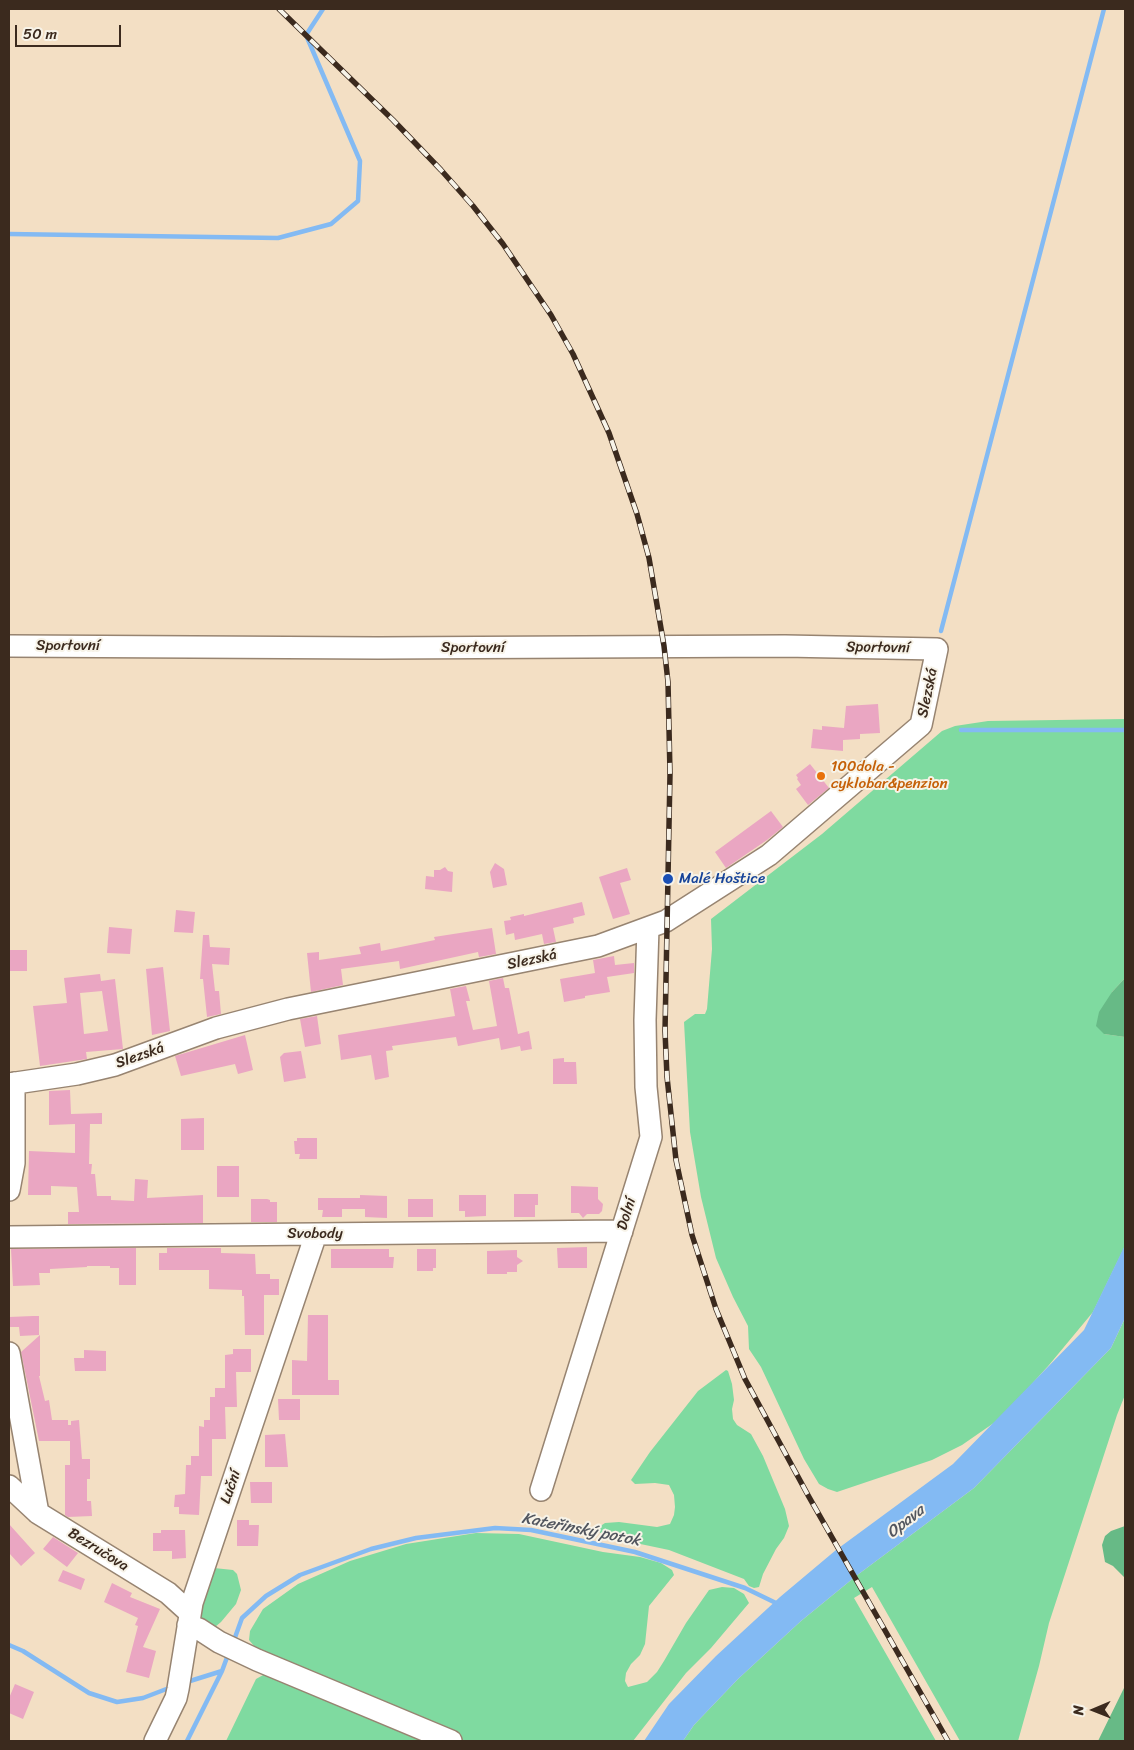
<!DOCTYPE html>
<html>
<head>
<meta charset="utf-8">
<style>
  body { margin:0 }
  #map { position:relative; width:1134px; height:1750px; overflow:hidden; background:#f3dfc4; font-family:Sriracha,sans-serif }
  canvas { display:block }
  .frame { position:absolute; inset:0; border:10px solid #3b2a1e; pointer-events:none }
  .north { position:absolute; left:1069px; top:1685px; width:50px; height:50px; -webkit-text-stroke:4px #f7f3e8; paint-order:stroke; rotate:269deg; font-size:14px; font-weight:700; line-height:20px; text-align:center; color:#3b2a1e }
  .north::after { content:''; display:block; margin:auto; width:18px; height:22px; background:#3b2a1e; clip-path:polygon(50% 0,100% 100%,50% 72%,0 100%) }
  .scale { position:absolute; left:15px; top:25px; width:106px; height:22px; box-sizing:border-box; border:2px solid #3b2a1e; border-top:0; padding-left:6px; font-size:15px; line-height:18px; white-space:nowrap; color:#3b2a1e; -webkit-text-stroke:4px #f7f3e8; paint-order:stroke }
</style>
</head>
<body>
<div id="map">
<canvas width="1134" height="1750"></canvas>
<div class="frame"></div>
<div class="north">N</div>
<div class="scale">50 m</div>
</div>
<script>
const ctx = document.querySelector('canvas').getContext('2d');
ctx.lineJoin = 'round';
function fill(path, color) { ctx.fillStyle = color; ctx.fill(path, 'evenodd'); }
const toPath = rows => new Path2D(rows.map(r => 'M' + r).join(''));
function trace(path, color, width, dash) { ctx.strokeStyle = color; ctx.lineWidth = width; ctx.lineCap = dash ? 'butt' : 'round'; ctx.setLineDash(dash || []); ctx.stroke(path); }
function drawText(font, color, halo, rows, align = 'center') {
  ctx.font = font + ' Sriracha,sans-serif'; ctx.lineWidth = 4; ctx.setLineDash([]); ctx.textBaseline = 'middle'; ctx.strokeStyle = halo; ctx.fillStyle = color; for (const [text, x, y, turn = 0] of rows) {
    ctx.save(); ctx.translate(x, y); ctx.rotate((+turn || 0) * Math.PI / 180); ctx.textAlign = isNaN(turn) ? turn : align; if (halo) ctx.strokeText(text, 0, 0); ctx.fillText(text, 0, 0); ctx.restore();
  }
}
const green = toPath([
  [1125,719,1125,978,1112,992,1104,1034,1125,1037,1125,1246,1093,1312,1049,1365,1001,1418,962,1445,932,1460,837,1492,828,1489,819,1484,804,1459,761,1367,749,1349,748,1326,733,1297,716,1258,701,1197,690,1132,684,1022,695,1014,705,1014,707,1009,712,949,711,919,822,834,942,731,955,726,988,721],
  [1125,1318,1125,1395,1117,1415,1049,1623,1039,1666,1018,1741,960,1741,872,1587,854,1598,936,1741,683,1741,694,1725,738,1679,801,1621,856,1576,974,1488,1111,1348],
  [726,1370,728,1371,732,1384,734,1400,732,1409,733,1419,737,1425,751,1434,763,1456,785,1509,789,1526,784,1538,776,1549,763,1574,759,1587,754,1588,749,1586,744,1579,669,1550,607,1537,599,1532,599,1527,605,1523,619,1522,657,1527,670,1524,674,1515,675,1507,674,1495,669,1485,655,1483,635,1484,631,1480,650,1452,698,1391],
  [476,1533,519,1534,603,1552,640,1557,661,1563,672,1570,674,1575,649,1606,645,1644,640,1655,631,1664,626,1673,625,1681,628,1687,647,1682,657,1672,664,1661,686,1623,709,1590,722,1587,734,1588,744,1594,749,1603,711,1648,686,1673,633,1741,463,1741,344,1693,260,1653,249,1640,250,1631,263,1609,298,1584,350,1561,406,1544],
  [214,1568,233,1570,237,1574,241,1590,236,1604,221,1622,215,1627,211,1627,202,1619,201,1612],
  [265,1674,439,1741,226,1741,256,1679]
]);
const forest = toPath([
  [1125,978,1125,1037,1104,1034,1096,1026,1099,1012,1112,992],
  [1125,1526,1125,1578,1113,1566,1105,1562,1102,1545,1105,1536,1111,1531],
  [1125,1677,1125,1741,1098,1741,1124,1688]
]);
const water = toPath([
  [1125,1245,1125,1318,1111,1348,974,1488,856,1576,801,1621,738,1679,694,1725,683,1741,644,1741,669,1704,716,1656,780,1597,836,1550,953,1464,1084,1330]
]);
const stream = toPath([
  [9,234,278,238,331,224,358,201,360,161,306,35,323,9],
  [941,631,1104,9],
  [961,730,1125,730],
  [233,1643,242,1618,266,1596,300,1575,371,1549,416,1538,495,1528,531,1530,635,1552,745,1588,778,1604],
  [9,1645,23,1651,89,1693,117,1702,143,1698,169,1688],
  [190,1681,222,1671],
  [187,1741,222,1671,229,1652]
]);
const building = toPath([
  [878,704,880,733,860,734,860,739,843,740,843,751,811,748,813,729,822,730,822,726,844,728,846,706],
  [810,764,829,788,808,805,796,789,801,785,797,779,798,778,796,775],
  [771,811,783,827,767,840,726,868,715,852],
  [495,863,504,869,507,885,493,888,490,872],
  [445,867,448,871,453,872,452,892,425,889,426,876,434,877,434,870,440,870],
  [627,868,631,880,620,883,630,914,613,919,599,877],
  [582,902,585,915,573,918,574,923,553,928,556,942,544,944,542,934,515,940,514,933,506,935,504,921,511,920,510,917,524,914,524,916],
  [176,910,195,912,193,933,174,932],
  [109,927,132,929,130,954,107,953],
  [492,928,496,954,479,957,478,952,400,969,399,961,341,969,343,985,311,992,307,953,319,952,319,960,361,954,359,947,380,943,381,951,435,940,434,937],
  [203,935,209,935,210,947,230,948,229,965,212,964,215,991,219,991,221,1014,207,1017,203,979,200,979],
  [9,950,27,950,27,971,9,971],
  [614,956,615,965,634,963,634,973,607,977,610,992,585,996,585,998,564,1002,560,979,595,973,593,960],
  [163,967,170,1031,152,1035,146,969],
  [100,974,101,981,115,979,123,1049,86,1052,87,1059,40,1066,33,1006,67,1003,64,978],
  [102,991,108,1031,84,1034,80,993],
  [503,978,505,988,509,988,518,1034,529,1031,532,1049,521,1051,520,1046,501,1050,499,1038,458,1046,456,1037,392,1046,393,1050,386,1051,389,1077,375,1080,371,1055,341,1060,338,1035,455,1016,450,989,466,986,470,1001,466,1001,473,1030,497,1026,489,981],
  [317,1016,321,1044,305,1047,300,1019],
  [245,1035,253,1070,238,1074,235,1064,181,1076,175,1056],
  [301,1051,306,1078,284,1082,280,1057,284,1053],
  [564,1058,564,1062,576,1062,577,1084,553,1084,553,1059],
  [70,1090,71,1114,102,1113,102,1124,90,1124,89,1164,92,1164,91,1174,95,1174,97,1196,111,1196,111,1200,134,1201,135,1179,148,1180,147,1198,203,1195,203,1223,68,1224,68,1212,79,1212,77,1187,51,1186,51,1195,28,1195,29,1151,75,1153,75,1124,49,1125,49,1091],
  [204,1118,204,1150,181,1150,181,1119],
  [297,1138,317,1138,317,1159,299,1159,300,1154,295,1154,294,1141,297,1141],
  [217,1166,239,1166,239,1197,217,1197],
  [571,1186,598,1187,598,1199,603,1204,602,1211,599,1214,587,1214,583,1218,579,1213,571,1213],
  [514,1194,538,1194,538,1205,535,1205,535,1217,514,1217],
  [360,1195,387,1196,387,1218,365,1217,365,1209,342,1209,342,1217,322,1217,323,1210,318,1210,318,1198,360,1198],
  [459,1195,486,1195,486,1216,465,1217,465,1211,459,1211],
  [251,1199,267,1199,270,1200,270,1202,277,1202,277,1222,251,1222],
  [408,1199,433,1199,433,1217,408,1217],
  [587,1247,587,1268,558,1268,557,1248],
  [136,1248,136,1285,119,1285,119,1268,110,1268,110,1266,87,1266,87,1267,50,1269,50,1273,39,1273,40,1285,13,1286,11,1249],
  [167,1248,221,1248,221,1253,255,1254,256,1274,270,1274,270,1279,279,1279,279,1295,264,1295,264,1335,245,1335,244,1296,242,1296,242,1290,209,1289,209,1270,159,1270,159,1253,167,1253],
  [331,1249,389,1249,389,1257,394,1257,393,1268,331,1268],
  [417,1249,436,1249,436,1268,433,1268,433,1271,417,1271],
  [517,1250,517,1257,523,1261,517,1265,517,1272,507,1272,507,1274,487,1274,487,1251],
  [308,1315,328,1315,328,1380,339,1380,339,1395,292,1395,292,1360,307,1361],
  [33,1316,39,1316,39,1335,20,1336,19,1327,9,1327,9,1317],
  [40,1335,40,1376,39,1376,45,1401,49,1400,52,1420,68,1420,68,1425,71,1425,71,1421,79,1420,82,1459,90,1459,90,1479,87,1479,87,1501,91,1501,92,1516,68,1517,65,1515,65,1465,70,1465,70,1441,39,1441,21,1352],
  [233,1349,251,1349,251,1372,236,1372,237,1407,225,1407,226,1439,212,1439,212,1476,201,1476,199,1515,179,1514,179,1507,174,1507,175,1495,185,1494,186,1465,191,1465,191,1456,199,1456,199,1426,204,1427,204,1420,210,1420,210,1397,215,1397,215,1388,225,1388,225,1355,233,1354],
  [84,1350,106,1351,106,1371,75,1371,74,1358,84,1358],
  [278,1399,300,1399,300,1420,279,1420],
  [285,1434,288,1467,265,1467,265,1435],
  [250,1482,272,1482,272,1503,251,1503],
  [237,1520,249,1520,249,1525,259,1525,258,1546,237,1546],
  [9,1524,35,1553,21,1566,9,1553],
  [161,1530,185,1530,186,1558,172,1559,172,1551,153,1551,153,1533,161,1533],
  [53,1537,78,1553,67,1567,43,1549],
  [63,1570,85,1579,81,1590,58,1581],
  [112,1583,132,1593,130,1597,160,1609,143,1647,156,1651,149,1678,126,1672,138,1626,135,1625,138,1618,104,1602],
  [15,1684,34,1692,23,1719,9,1713,9,1698]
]);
const minor = toPath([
  [9,646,378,648,785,646,937,649,921,725,769,855,666,921,598,946,288,1009,216,1028,115,1065,77,1074,9,1084],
  [9,1190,14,1163,14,1083],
  [9,1237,622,1231],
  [9,1353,38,1513],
  [9,1486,38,1513,168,1593,189,1612],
  [541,1490,651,1137,646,1087,645,1020,648,928],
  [188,1625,199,1629,219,1642,257,1660,451,1741],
  [155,1741,176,1698,178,1689,192,1603,316,1234]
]);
const rail = toPath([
  [279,9,393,120,441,170,473,206,503,244,551,315,573,354,609,433,637,514,649,558,664,646,668,682,670,774,665,1031,667,1077,676,1160,692,1235,716,1309,745,1379,809,1497,948,1741]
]);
const markers = [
  [821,776,5,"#e8710a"],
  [668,879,6,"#1a4fb4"]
];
const streetNames = [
  ["Sportovní",68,646],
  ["Sportovní",473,648],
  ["Sportovní",878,648,1],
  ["Slezská",928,693,-78],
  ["Slezská",532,960,-12],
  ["Slezská",140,1056,-19],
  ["Dolní",627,1214,-73],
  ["Svobody",315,1234],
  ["Luční",231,1487,-71],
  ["Bezručova",98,1550,32]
];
const foodNames = [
  ["100dola -",831,767],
  ["cyklobar&penzion",831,784]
];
const transitNames = [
  ["Malé Hoštice",679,879]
];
const waterNames = [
  ["Opava",906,1522,-38],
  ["Kateřinský potok",581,1530,11]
];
fill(green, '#7fdaa0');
fill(forest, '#67ba86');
fill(water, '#83baf3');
trace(stream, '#83baf3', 4.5);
fill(building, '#eaa6c2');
trace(minor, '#978471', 24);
trace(minor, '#fff', 21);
trace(rail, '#3b2a1e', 5.5);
trace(rail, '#f7f3e8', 4, [11]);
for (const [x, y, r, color] of markers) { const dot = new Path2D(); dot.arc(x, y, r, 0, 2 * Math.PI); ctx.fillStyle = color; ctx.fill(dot); trace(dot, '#f7f3e8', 2); }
drawText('15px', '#3b2a1e', '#f7f3e8', streetNames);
drawText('15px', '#c56008', '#f7f3e8', foodNames, 'left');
drawText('15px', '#164399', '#f7f3e8', transitNames, 'left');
drawText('italic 16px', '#51555e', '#f7f3e8', waterNames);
</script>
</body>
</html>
